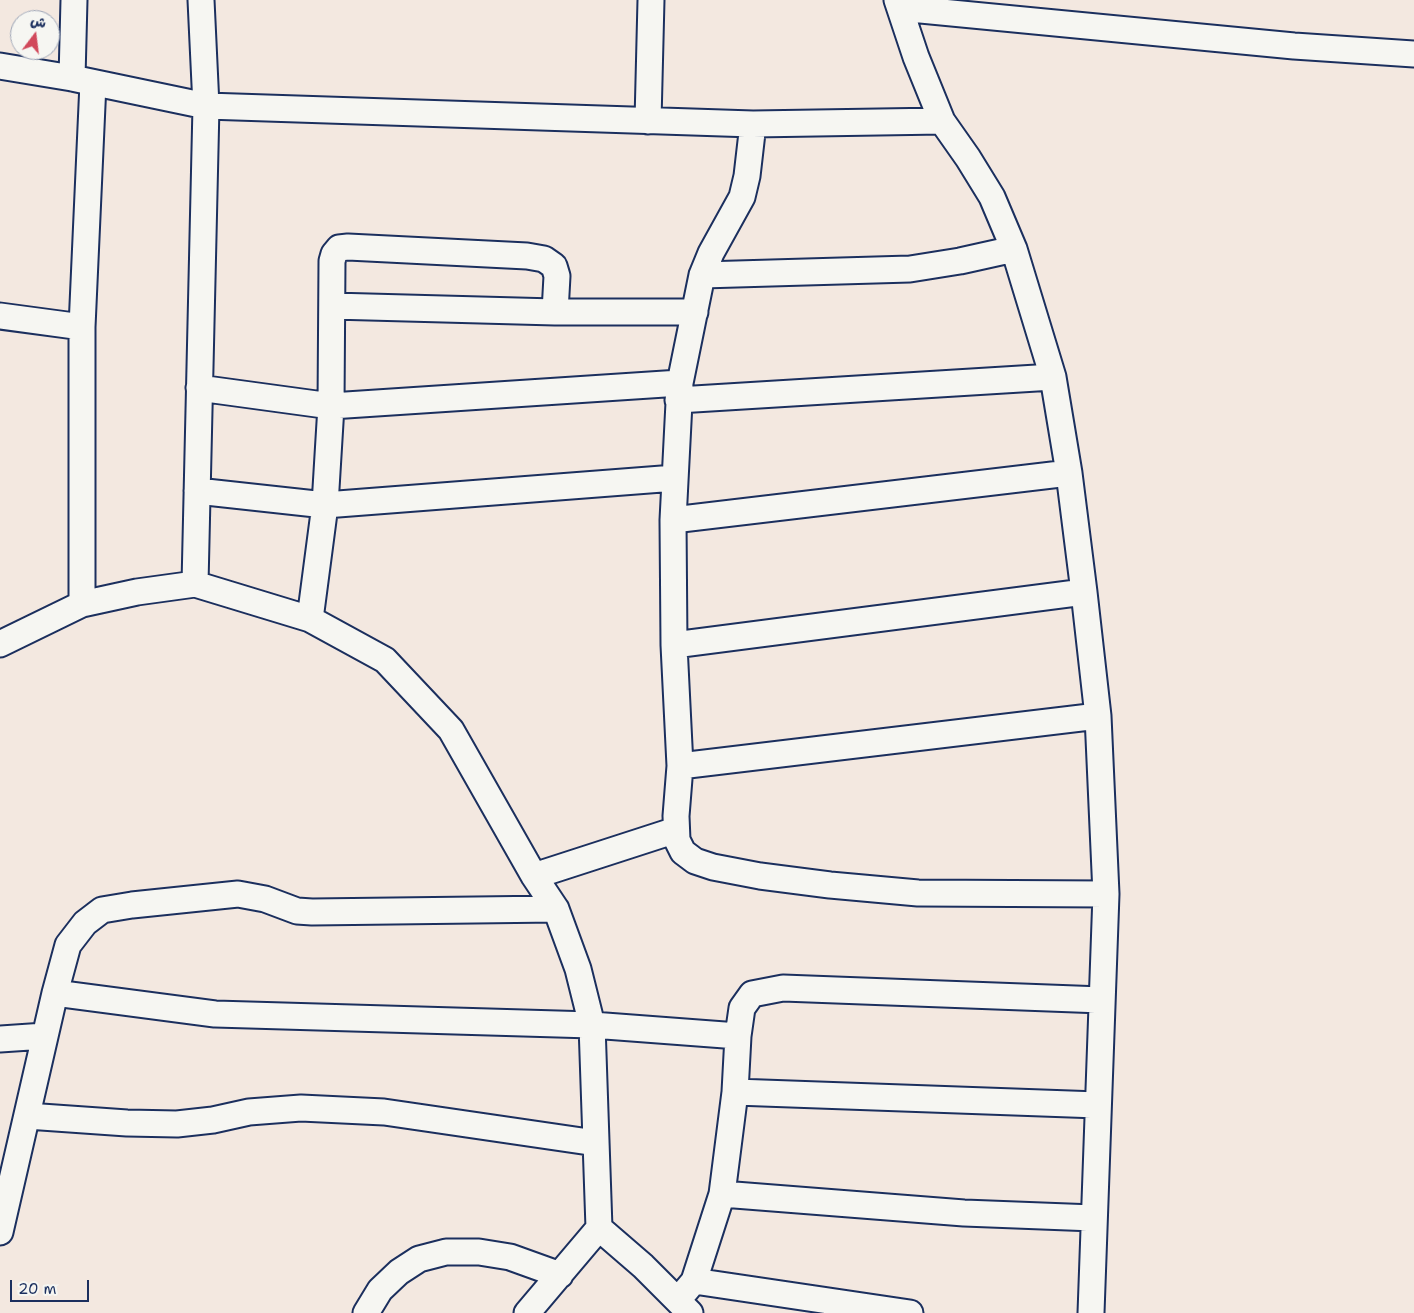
<!DOCTYPE html>
<html>
<head>
<meta charset="utf-8">
<style>
  body { margin:0 }
  #map { position:relative; width:1414px; height:1313px; overflow:hidden; background:#f3e8e0; font-family:"Shantell Sans","Playpen Sans Arabic",sans-serif }
  canvas { display:block }
  .north { position:absolute; left:10px; top:10px; width:50px; height:50px; box-sizing:border-box; background:#f6f6f2; border:1px solid #9ea6b7; border-radius:50%; rotate:15deg; font-size:14px; font-weight:700; line-height:20px; text-align:center; color:#1b2f5e }
  .north::after { content:''; display:block; margin:auto; width:18px; height:22px; background:#d1495b; clip-path:polygon(50% 0,100% 100%,50% 72%,0 100%) }
  .scale { position:absolute; left:10px; top:1280px; width:79px; height:22px; box-sizing:border-box; border:2px solid #1b2f5e; border-top:0; padding-left:6px; font-size:15px; line-height:18px; white-space:nowrap; color:#1b2f5e; -webkit-text-stroke:4px #f6f6f2; paint-order:stroke }
</style>
</head>
<body>
<div id="map">
<canvas width="1414" height="1313"></canvas>
<div class="north">ش</div>
<div class="scale">20 m</div>
</div>
<script>
const ctx = document.querySelector('canvas').getContext('2d');
ctx.lineJoin = 'round';
const toPath = rows => new Path2D(rows.map(r => 'M' + r).join(''));
function trace(path, color, width, dash) { ctx.strokeStyle = color; ctx.lineWidth = width; ctx.lineCap = dash ? 'butt' : 'round'; ctx.setLineDash(dash || []); ctx.stroke(path); }
const minor = toPath([
  [897,0,916,57,942,121,968,158,992,197,1014,249,1053,377,1069,473,1084,592,1098,716,1106,894,1091,1313],
  [900,8,1294,46,1414,54],
  [0,66,72,78,206,106,753,124,942,121],
  [72,78,74,0],
  [648,121,651,0],
  [753,124,747,176,742,197,711,253,702,275,680,383,673,520,674,645,680,766,1098,716],
  [702,275,910,269,960,261,1014,249],
  [332,306,555,312],
  [0,316,82,327,93,83],
  [199,388,331,406,680,383],
  [678,400,1053,377],
  [197,491,325,505,675,478],
  [673,520,1069,473],
  [195,584,206,106,201,0],
  [82,604,82,327],
  [310,619,325,505,331,406,332,261,334,254,339,248,348,247,527,256,544,259,554,266,557,276,555,312,695,312],
  [0,644,82,604,137,592,195,584,310,619,385,660,451,730,534,876,556,909,578,969,592,1025,599,1228],
  [674,645,1084,592],
  [680,766,676,816,677,840,683,852,695,861,713,867,760,876,830,885,918,893,1106,894],
  [534,876,676,830],
  [55,993,215,1014,592,1025,738,1036],
  [0,1039,45,1036],
  [735,1092,1098,1105],
  [27,1116,127,1123,177,1124,213,1120,249,1112,301,1108,384,1112,596,1143],
  [722,1194,964,1213,1094,1218],
  [0,1232,55,993,68,945,85,923,102,910,132,905,238,894,265,899,297,911,312,912,556,909],
  [694,1281,910,1313],
  [678,1300,694,1281,722,1194,735,1092,738,1036,742,1008,752,994,783,988,1102,1000],
  [366,1313,380,1290,399,1272,419,1259,446,1252,479,1252,510,1257,560,1275],
  [527,1313,599,1228,643,1266,690,1313]
]);
trace(minor, '#1b2f5e', 29);
trace(minor, '#f6f6f2', 25);
</script>
</body>
</html>
